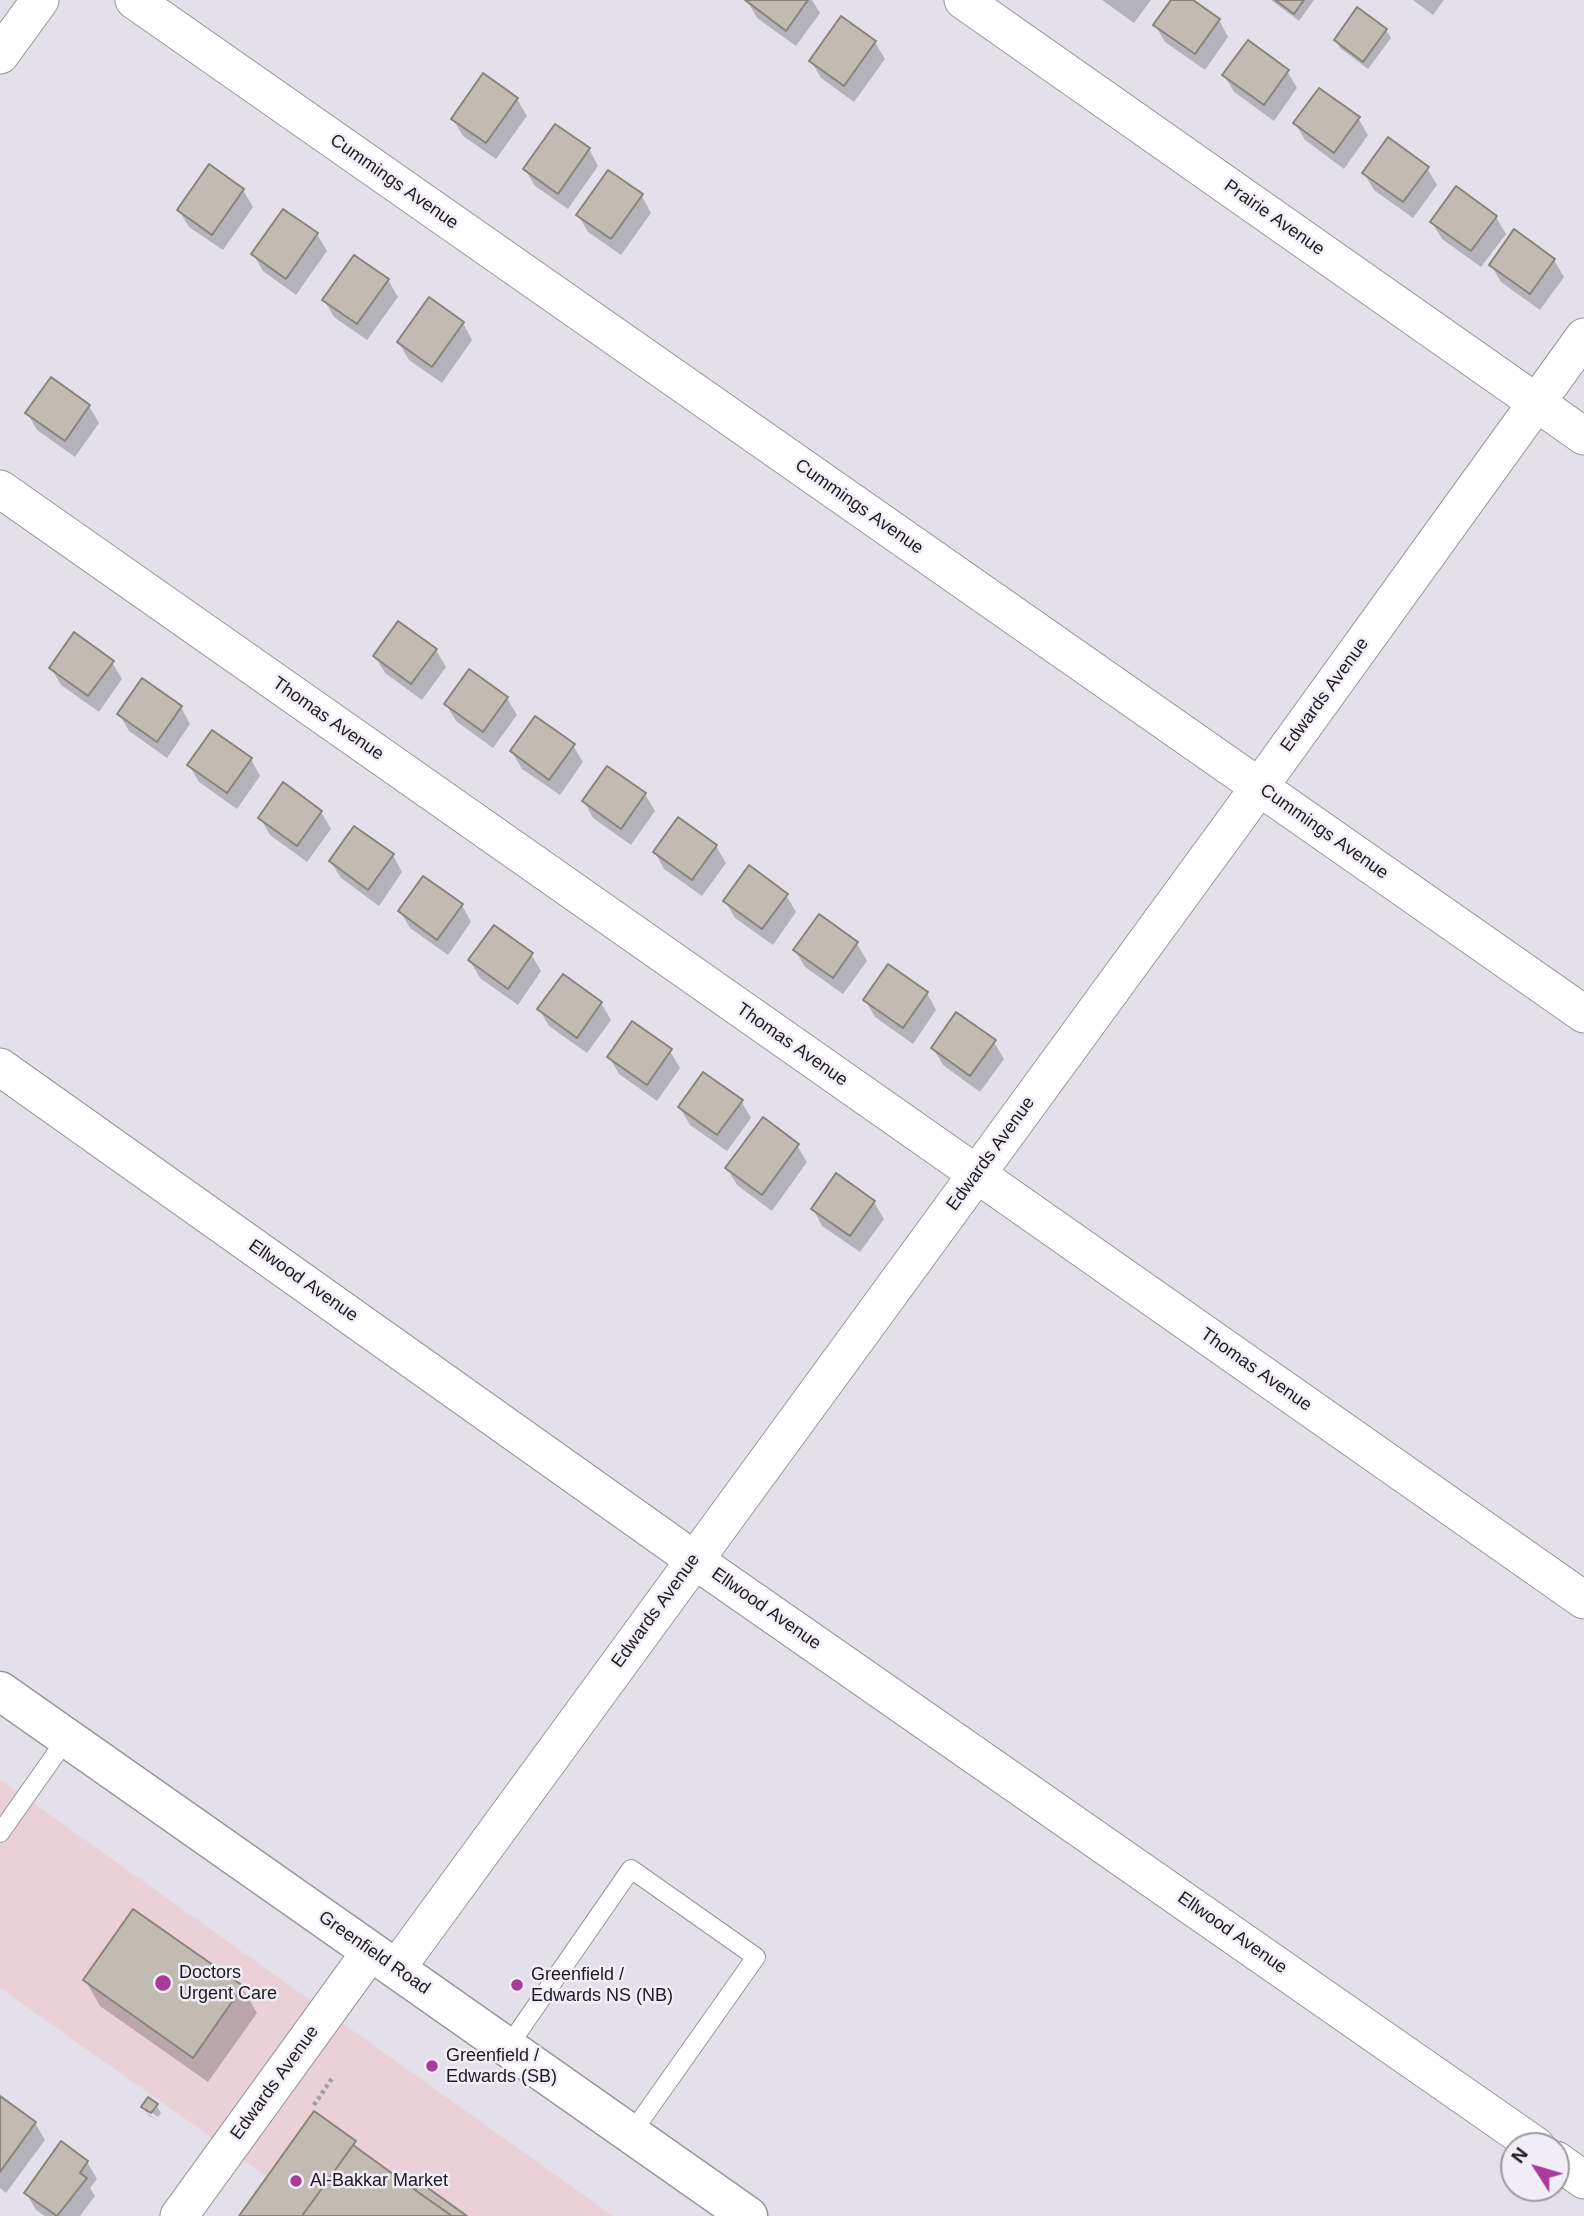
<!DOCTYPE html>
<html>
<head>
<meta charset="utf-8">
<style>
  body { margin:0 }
  #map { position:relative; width:1584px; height:2216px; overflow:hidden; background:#e3e0e9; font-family:Helvetica,sans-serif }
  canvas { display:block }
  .north { position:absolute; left:1500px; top:2132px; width:70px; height:70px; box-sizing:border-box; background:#f1edf7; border:2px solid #9c99a1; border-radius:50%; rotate:307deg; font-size:19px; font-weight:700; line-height:28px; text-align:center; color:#1d1b1f }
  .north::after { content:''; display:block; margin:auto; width:24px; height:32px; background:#a93b9a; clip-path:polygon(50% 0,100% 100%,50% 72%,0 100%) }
</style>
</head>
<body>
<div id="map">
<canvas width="1584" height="2216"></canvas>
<div class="north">N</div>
</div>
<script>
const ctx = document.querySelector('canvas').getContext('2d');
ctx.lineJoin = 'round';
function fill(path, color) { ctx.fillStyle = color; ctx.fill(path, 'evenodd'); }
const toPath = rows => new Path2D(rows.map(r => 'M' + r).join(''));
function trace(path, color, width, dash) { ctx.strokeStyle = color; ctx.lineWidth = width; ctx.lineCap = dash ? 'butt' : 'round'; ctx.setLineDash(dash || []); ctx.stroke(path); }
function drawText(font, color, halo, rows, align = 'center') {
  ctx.font = font + ' Helvetica,sans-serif'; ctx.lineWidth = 5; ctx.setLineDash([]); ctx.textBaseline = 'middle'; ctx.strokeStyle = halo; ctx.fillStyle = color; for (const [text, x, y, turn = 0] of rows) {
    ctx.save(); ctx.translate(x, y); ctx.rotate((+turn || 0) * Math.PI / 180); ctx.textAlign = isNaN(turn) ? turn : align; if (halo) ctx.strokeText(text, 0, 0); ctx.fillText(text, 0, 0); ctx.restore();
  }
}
const commercial = toPath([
  [0,1780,46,1812,613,2216,238,2216,266,2176,0,1988]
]);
const shadow = toPath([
  [747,0,812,0,820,13,796,46,757,18],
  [1102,0,1151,0,1134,23],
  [1173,0,1190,0,1219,20,1228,37,1205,70,1165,42,1155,25],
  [1271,0,1314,0,1299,21],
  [1413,0,1444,0,1433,15],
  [1386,30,1391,38,1368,69,1340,48,1336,40],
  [875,42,885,59,854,102,821,78,811,61],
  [1287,71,1297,88,1274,121,1234,92,1224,75],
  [517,99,527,116,496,159,463,136,453,119],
  [1358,118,1368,135,1344,169,1305,140,1295,123],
  [589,149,598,166,568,209,535,186,525,169],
  [1427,168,1437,185,1413,218,1374,190,1364,173],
  [243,190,253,207,223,250,189,227,179,210],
  [642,196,651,213,621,255,588,232,578,215],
  [1496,217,1506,234,1481,267,1442,239,1432,222],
  [317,234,327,251,296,295,263,271,253,254],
  [355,257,388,280,398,297,367,340,334,317,324,300],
  [1554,260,1564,277,1540,310,1501,282,1491,265],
  [463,323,472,340,442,383,409,360,399,343],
  [89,406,99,423,75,457,37,430,27,413],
  [436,650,446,667,422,700,385,673,375,656],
  [112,662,122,679,99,712,61,685,51,668],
  [507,698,517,715,493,748,456,721,446,704],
  [181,707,190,724,167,758,129,731,119,714],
  [573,745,583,762,560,795,522,769,512,752],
  [251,759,260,776,237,809,199,782,189,765],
  [608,768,645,794,655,811,631,845,593,818,584,801],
  [321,812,331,829,307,862,270,835,260,818],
  [716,846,726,863,702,896,664,869,655,852],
  [393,855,402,872,379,906,341,878,331,862],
  [786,895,796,912,773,945,735,918,725,901],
  [462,905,471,922,448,955,410,928,400,911],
  [857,944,867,961,843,994,805,967,795,950],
  [531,954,541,971,518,1005,480,978,470,961],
  [927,993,936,1010,913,1044,875,1017,865,1000],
  [601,1003,611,1020,587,1053,549,1026,539,1009],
  [994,1042,1004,1059,980,1092,943,1065,933,1048],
  [670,1051,680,1068,657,1101,619,1074,609,1057],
  [741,1101,751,1118,727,1151,690,1125,680,1108],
  [797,1145,807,1162,772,1211,737,1185,727,1168],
  [836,1176,874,1202,884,1219,860,1252,822,1226,813,1209],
  [133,1911,242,1987,257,2013,208,2082,100,2006,85,1980],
  [0,2098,35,2123,45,2140,6,2193,0,2188],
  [156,2105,161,2113,158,2117,147,2109,147,2113,156,2120,148,2115,143,2107],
  [87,2162,97,2179,90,2188,95,2196,80,2216,45,2216,36,2210,26,2193]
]);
const building = toPath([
  [745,0,808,0,786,31,745,0],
  [1171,0,1193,0,1220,19,1195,54,1153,25,1171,0],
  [1275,0,1304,0,1294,14,1275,0],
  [1357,7,1387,29,1363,62,1334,40,1357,7],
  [841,16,876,41,844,86,809,61,841,16],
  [1248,40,1289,70,1264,105,1222,75,1248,40],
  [483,73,518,98,486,143,451,119,483,73],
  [1319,88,1360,117,1334,153,1293,123,1319,88],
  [555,124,590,148,558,194,523,169,555,124],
  [1388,137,1429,167,1403,202,1362,173,1388,137],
  [209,164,244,189,212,235,177,210,209,164],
  [608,170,643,194,611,239,576,215,608,170],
  [1456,186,1497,216,1471,251,1430,222,1456,186],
  [283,209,318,233,286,279,251,254,283,209],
  [1514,229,1555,259,1530,294,1489,265,1514,229],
  [354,255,389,279,357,324,322,300,354,255],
  [429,297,464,322,432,367,397,342,429,297],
  [51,377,90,405,65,441,25,413,51,377],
  [398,621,437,649,411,684,373,656,398,621],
  [74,632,114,661,88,696,49,668,74,632],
  [469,669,508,697,483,732,444,704,469,669],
  [142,678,182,706,157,742,117,714,142,678],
  [535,716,575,744,549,780,510,751,535,716],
  [212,730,252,758,227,793,187,765,212,730],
  [607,766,646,793,621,829,582,801,607,766],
  [283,782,322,811,297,846,258,818,283,782],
  [678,817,717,845,692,880,653,852,678,817],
  [354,826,394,854,368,890,329,861,354,826],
  [749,865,788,894,762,929,723,901,749,865],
  [423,876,463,904,437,940,398,911,423,876],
  [819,914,858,942,833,978,793,950,819,914],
  [494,925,533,953,508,989,468,960,494,925],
  [888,964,928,992,903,1028,863,1000,888,964],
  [563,974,602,1002,577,1038,537,1009,563,974],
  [956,1012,996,1040,970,1076,931,1048,956,1012],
  [632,1021,672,1049,647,1085,607,1057,632,1021],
  [703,1072,743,1100,717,1135,678,1107,703,1072],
  [763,1117,799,1144,762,1195,725,1168,763,1117],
  [836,1173,875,1201,850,1236,811,1209,836,1173],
  [133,1909,243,1986,193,2058,83,1980,133,1909],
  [0,2096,36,2122,0,2172,0,2096],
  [148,2097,158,2104,151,2113,141,2107,148,2097],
  [314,2111,356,2141,302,2216,239,2216,314,2111],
  [61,2141,88,2161,80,2173,87,2178,57,2216,24,2193,61,2141],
  [353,2145,415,2190,452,2216,302,2216,353,2145],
  [421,2183,467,2216,452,2216,415,2190,421,2183]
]);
const path = toPath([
  [314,2105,333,2077]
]);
const lane = toPath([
  [0,1833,67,1738],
  [507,2048,631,1869,756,1957,631,2134]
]);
const street = toPath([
  [134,0,1584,1014],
  [963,0,1584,436],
  [0,55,40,0],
  [0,489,1584,1600],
  [0,1067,693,1559,1536,2146],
  [396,1969,1239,815,1584,337],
  [1556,2160,1584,2180],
  [179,2216,371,1951]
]);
const secondary = toPath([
  [0,1691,748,2216]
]);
const markers = [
  [163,1983,9,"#a93b9a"],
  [517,1985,7,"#a93b9a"],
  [432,2066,7,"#a93b9a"],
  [296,2181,7,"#a93b9a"]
];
const streetNames = [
  ["Cummings Avenue",394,182,35],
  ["Prairie Avenue",1274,218,35],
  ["Cummings Avenue",859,507,35],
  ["Edwards Avenue",1325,695,-54],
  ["Thomas Avenue",328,719,35],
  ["Cummings Avenue",1324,832,35],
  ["Thomas Avenue",792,1045,35],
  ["Edwards Avenue",991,1154,-54],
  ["Ellwood Avenue",303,1281,35],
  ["Thomas Avenue",1256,1370,35],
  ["Ellwood Avenue",766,1609,35],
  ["Edwards Avenue",656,1611,-54],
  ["Ellwood Avenue",1232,1933,35],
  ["Greenfield Road",374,1953,35],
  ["Edwards Avenue",275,2083,-54]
];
const poiNames = [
  ["Doctors",179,1973],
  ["Urgent Care",179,1994],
  ["Greenfield /",531,1975],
  ["Edwards NS (NB)",531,1996],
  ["Greenfield /",446,2056],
  ["Edwards (SB)",446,2077],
  ["Al-Bakkar Market",310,2181]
];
fill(commercial, '#ead0d7');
fill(shadow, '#0003');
fill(building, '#c1bbb3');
trace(building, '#88837b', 2);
trace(lane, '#98959e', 20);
trace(street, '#98959e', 39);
trace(secondary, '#98959e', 41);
trace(path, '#a09da5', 4.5, [3.5, 3.5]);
trace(lane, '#fff', 18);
trace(street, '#fff', 37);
trace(secondary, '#fff', 38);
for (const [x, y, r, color] of markers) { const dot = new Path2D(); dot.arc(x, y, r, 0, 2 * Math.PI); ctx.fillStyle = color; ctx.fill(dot); trace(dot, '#f1edf7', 2.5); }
drawText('18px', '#1d1b1f', '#f1edf7', streetNames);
drawText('18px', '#1d1b1f', '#f1edf7', poiNames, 'left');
</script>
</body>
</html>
